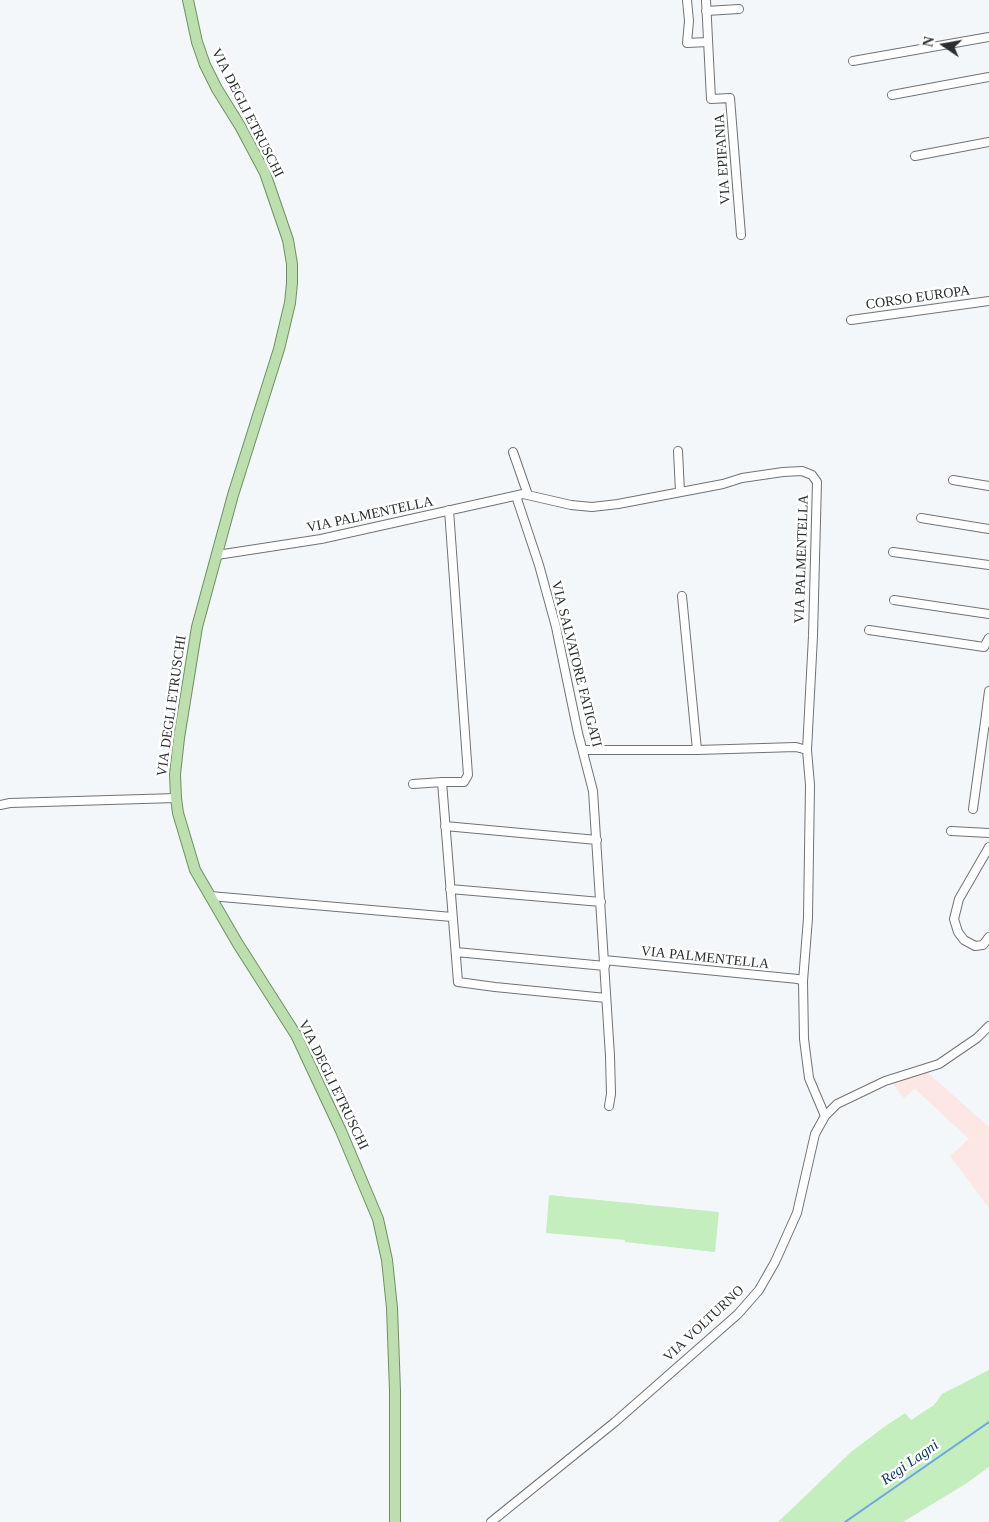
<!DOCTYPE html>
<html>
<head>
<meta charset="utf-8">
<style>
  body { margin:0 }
  #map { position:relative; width:989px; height:1522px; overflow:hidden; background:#f3f7fa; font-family:"Times New Roman",serif }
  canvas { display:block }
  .north { position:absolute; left:919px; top:20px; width:50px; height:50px; -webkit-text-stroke:4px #fff; paint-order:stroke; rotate:282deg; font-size:14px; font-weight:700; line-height:20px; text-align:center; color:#2b2d2e }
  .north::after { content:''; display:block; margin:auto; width:18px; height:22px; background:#2b2d2e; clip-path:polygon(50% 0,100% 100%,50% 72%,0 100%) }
</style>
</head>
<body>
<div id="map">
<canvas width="989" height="1522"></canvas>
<div class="north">N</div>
</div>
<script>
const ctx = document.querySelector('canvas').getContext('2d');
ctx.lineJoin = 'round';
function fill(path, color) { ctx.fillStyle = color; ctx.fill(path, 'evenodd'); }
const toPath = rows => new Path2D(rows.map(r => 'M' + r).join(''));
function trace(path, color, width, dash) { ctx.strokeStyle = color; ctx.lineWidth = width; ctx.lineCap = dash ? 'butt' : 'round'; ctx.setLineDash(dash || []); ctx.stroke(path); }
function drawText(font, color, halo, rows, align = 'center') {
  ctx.font = font + ' "Times New Roman",serif'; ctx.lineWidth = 5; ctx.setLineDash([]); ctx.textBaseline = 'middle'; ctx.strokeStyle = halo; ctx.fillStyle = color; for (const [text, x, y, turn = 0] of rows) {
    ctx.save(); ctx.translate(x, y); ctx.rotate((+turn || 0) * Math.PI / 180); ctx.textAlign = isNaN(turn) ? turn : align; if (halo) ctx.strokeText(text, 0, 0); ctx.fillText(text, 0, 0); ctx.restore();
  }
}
const industrial = toPath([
  [927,1072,989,1127,989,1208,950,1156,969,1139,915,1089,904,1098,892,1083]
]);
const green = toPath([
  [549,1195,719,1212,715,1252,625,1242,625,1240,546,1233],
  [989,1370,989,1467,967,1483,903,1522,778,1522,851,1452,884,1427,905,1413,911,1420,934,1405,942,1394]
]);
const stream = toPath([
  [845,1522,989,1422]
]);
const minor = toPath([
  [687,0,689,21,687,43,708,42],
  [706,0,711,99,730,98,741,235],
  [706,11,739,9],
  [853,61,989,37],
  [892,95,989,77],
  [915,156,989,142],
  [851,320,989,301],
  [678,451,680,492],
  [513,452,528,495],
  [953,480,989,486],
  [516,496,539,565,556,627,578,733,593,791,610,1056,611,1094,609,1106],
  [449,510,468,775,464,782,442,782,458,982,495,987,606,998],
  [921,518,989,529],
  [893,552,989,565],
  [217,555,321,539,523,494,571,505,592,507,618,504,723,484,742,478,783,472,802,471,812,475,817,482,813,636,807,750,810,785,808,918,803,981,804,1039,809,1078,825,1116],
  [682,596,697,750],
  [894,600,989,614],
  [869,630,984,647,989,638],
  [989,691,985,722,989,723],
  [584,750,697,750,796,747,807,750],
  [413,784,442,782],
  [0,805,10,803,176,798],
  [973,809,985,722],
  [445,826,597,840],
  [951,831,989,833],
  [989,847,959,899,954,919,958,932,964,940,975,946,983,945,989,937],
  [450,889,601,902],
  [210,896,452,917],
  [456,952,605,966],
  [604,960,798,979,803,981],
  [491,1522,615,1422,738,1314,759,1290,775,1262,797,1213,815,1134,825,1116,837,1104,885,1081,939,1064,977,1038,989,1026]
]);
const major = toPath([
  [188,0,197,42,205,65,217,89,240,126,265,173,288,240,292,264,292,283,290,303,279,349,233,495,197,627,179,738,175,774,176,798,178,813,195,870,238,944,296,1035,341,1131,378,1219,387,1260,392,1308,395,1391,395,1522]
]);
const streetNames = [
  ["VIA DEGLI ETRUSCHI",247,113,63],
  ["VIA EPIFANIA",723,159,-94],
  ["CORSO EUROPA",918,298,-8],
  ["VIA PALMENTELLA",370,515,-12],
  ["VIA PALMENTELLA",802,559,-88],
  ["VIA SALVATORE FATIGATI",576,664,76],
  ["VIA DEGLI ETRUSCHI",172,706,-82],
  ["VIA PALMENTELLA",705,958,6],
  ["VIA DEGLI ETRUSCHI",333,1085,64],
  ["VIA VOLTURNO",704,1324,-43]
];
const waterNames = [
  ["Regi Lagni",910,1463,-35]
];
fill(industrial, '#fce7e5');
fill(green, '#c5eebe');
trace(stream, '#6ba7e5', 2);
trace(minor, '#707376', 10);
trace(major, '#6d925f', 12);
trace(minor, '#fff', 8);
trace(major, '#bddfaf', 10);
drawText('14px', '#2b2d2e', '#fff', streetNames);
drawText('italic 15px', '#0c3860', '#fff', waterNames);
</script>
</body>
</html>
